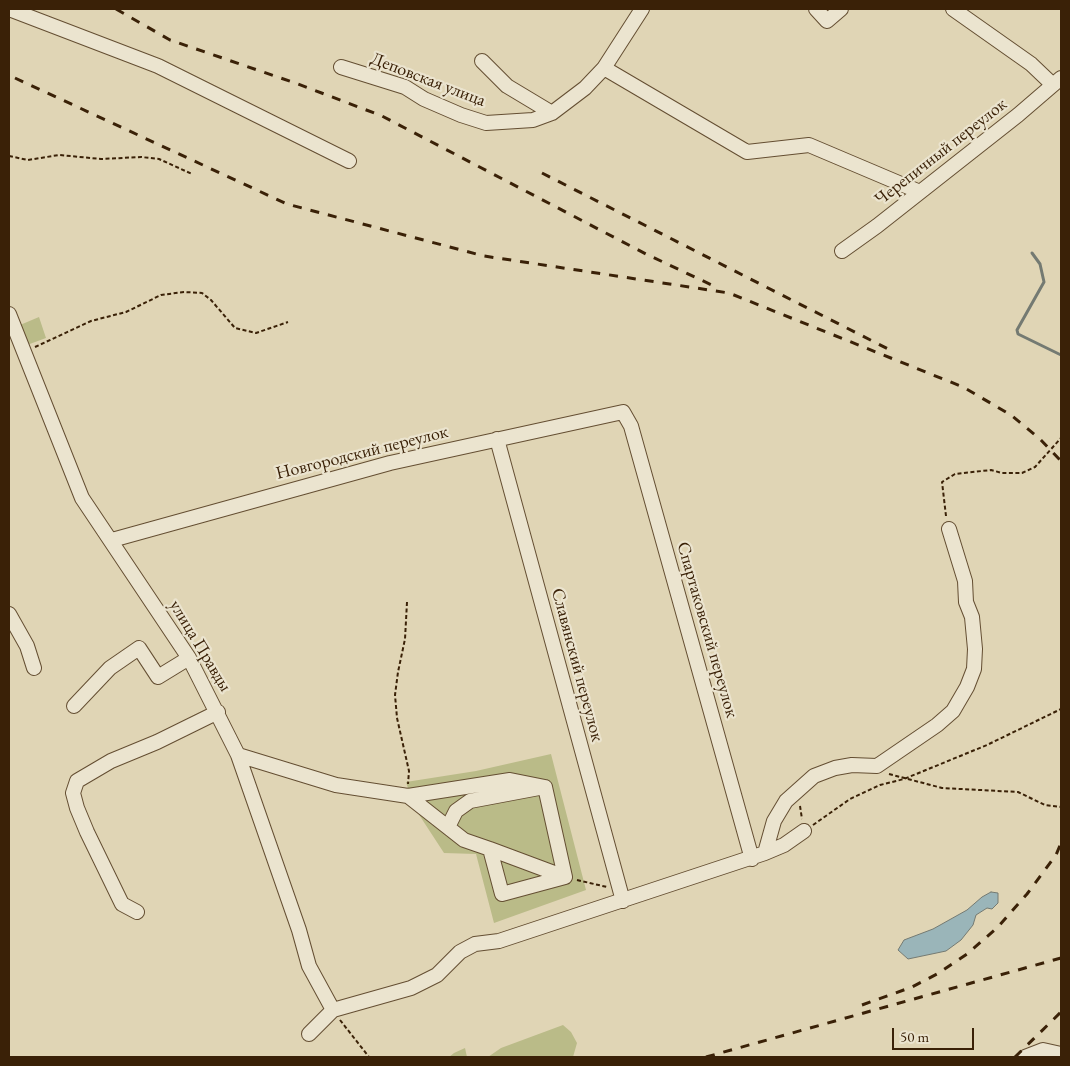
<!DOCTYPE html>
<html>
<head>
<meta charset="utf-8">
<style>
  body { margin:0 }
  #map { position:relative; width:1070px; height:1066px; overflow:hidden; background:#e0d5b5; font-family:"EB Garamond",serif }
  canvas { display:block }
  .frame { position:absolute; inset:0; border:10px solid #3a2107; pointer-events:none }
  .scale { position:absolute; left:892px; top:1028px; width:82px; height:22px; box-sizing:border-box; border:2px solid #3a2107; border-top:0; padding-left:6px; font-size:15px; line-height:18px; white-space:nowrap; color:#3a2107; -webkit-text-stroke:4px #ebe4cf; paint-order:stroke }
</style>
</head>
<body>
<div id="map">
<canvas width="1070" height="1066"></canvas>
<div class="frame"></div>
<div class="scale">50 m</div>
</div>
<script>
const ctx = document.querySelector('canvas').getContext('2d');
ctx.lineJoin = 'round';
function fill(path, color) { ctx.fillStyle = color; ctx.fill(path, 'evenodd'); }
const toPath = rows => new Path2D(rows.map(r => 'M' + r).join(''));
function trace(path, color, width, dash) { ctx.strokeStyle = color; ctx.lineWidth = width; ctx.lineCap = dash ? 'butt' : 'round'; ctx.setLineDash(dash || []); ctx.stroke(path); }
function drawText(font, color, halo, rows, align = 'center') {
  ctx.font = font + ' "EB Garamond",serif'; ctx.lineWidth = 4.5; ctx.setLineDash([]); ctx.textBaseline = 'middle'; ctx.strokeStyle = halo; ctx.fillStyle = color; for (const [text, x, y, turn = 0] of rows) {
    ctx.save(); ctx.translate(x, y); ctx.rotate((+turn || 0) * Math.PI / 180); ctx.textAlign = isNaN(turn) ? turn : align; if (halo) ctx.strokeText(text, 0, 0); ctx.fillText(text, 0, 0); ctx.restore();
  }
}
const green = toPath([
  [39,317,46,338,27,345,20,325],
  [551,754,586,890,494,923,476,854,444,853,414,807,406,782,476,771],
  [563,1025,571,1032,577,1043,573,1057,488,1057,501,1048],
  [465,1048,467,1057,449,1057,454,1053]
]);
const water = toPath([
  [991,892,998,893,998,903,992,909,987,908,976,915,973,925,961,940,946,951,908,959,898,950,904,940,933,929,967,910,982,897,991,892]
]);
const stream = toPath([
  [1032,253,1040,264,1044,282,1017,330,1018,334,1061,355]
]);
const path = toPath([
  [9,156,28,160,59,155,101,159,141,157,159,159,192,174],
  [35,347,91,321,126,312,161,295,184,292,202,293,211,300,235,328,256,333,288,322],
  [946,516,942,482,955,474,991,470,1002,473,1022,473,1035,467,1061,438],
  [407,602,405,639,398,672,395,695,397,718,409,771,408,784],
  [889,774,942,788,1018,792,1045,805,1061,807],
  [800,806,802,819],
  [813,825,850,799,880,785,904,779,987,745,1061,709],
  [577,880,607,887],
  [340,1020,369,1057]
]);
const minor = toPath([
  [9,9,158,66,349,161],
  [816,9,827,21,841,9],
  [953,9,1031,64,1053,85],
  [482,61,507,86,552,113],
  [341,67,405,87,424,99,461,115,486,123,533,120,552,113,585,88,604,68,642,9],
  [604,68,747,152,809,145,920,192],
  [842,251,877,226,1018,115,1061,78],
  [9,314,82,498,189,658,238,755,299,930,309,966,333,1010],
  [497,439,623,901],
  [112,540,390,463,623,412,631,426,752,859],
  [9,614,27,646,34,668],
  [74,706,110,668,139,648,158,677,189,658],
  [238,755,336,785,408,796,510,780,545,787],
  [408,796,464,840,490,849,502,894,565,877,545,787],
  [448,827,456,811,470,801,539,788],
  [490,849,565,877],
  [765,853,784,845,804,831],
  [137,912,122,904,87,832,77,808,73,793,77,781,111,761,157,742,218,712],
  [309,1034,333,1010,411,988,437,975,460,952,475,944,499,941,765,853,774,821,786,801,814,776,835,768,852,765,877,766,937,725,953,711,967,687,974,669,975,649,972,617,966,602,965,581,949,529],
  [1025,1057,1043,1050,1061,1054]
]);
const rail = toPath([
  [116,9,170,40,298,84,382,116,646,254,718,288],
  [15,78,287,204,484,256,729,293,963,387,1011,415,1040,439,1061,461],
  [542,173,894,352],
  [862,1005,912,987,937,974,967,954,998,927,1027,894,1056,855,1061,843],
  [706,1057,1061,958],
  [1015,1057,1061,1012]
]);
const streetNames = [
  ["Деповская улица",428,80,21],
  ["Черепичный переулок",941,152,-38],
  ["Новгородский переулок",362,453,-14],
  ["Спартаковский переулок",707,630,74],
  ["улица Правды",200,646,59],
  ["Славянский переулок",577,665,75]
];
fill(green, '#babb88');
fill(water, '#9ab5b9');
trace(water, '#747a72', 1);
trace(stream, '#747a72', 3);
trace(minor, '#644e32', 16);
trace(path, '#3a2107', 2, [4, 2.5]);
trace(minor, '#ebe4cf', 14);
trace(rail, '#3a2107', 3, [9, 9]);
drawText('18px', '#3a2107', '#ebe4cf', streetNames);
</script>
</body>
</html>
